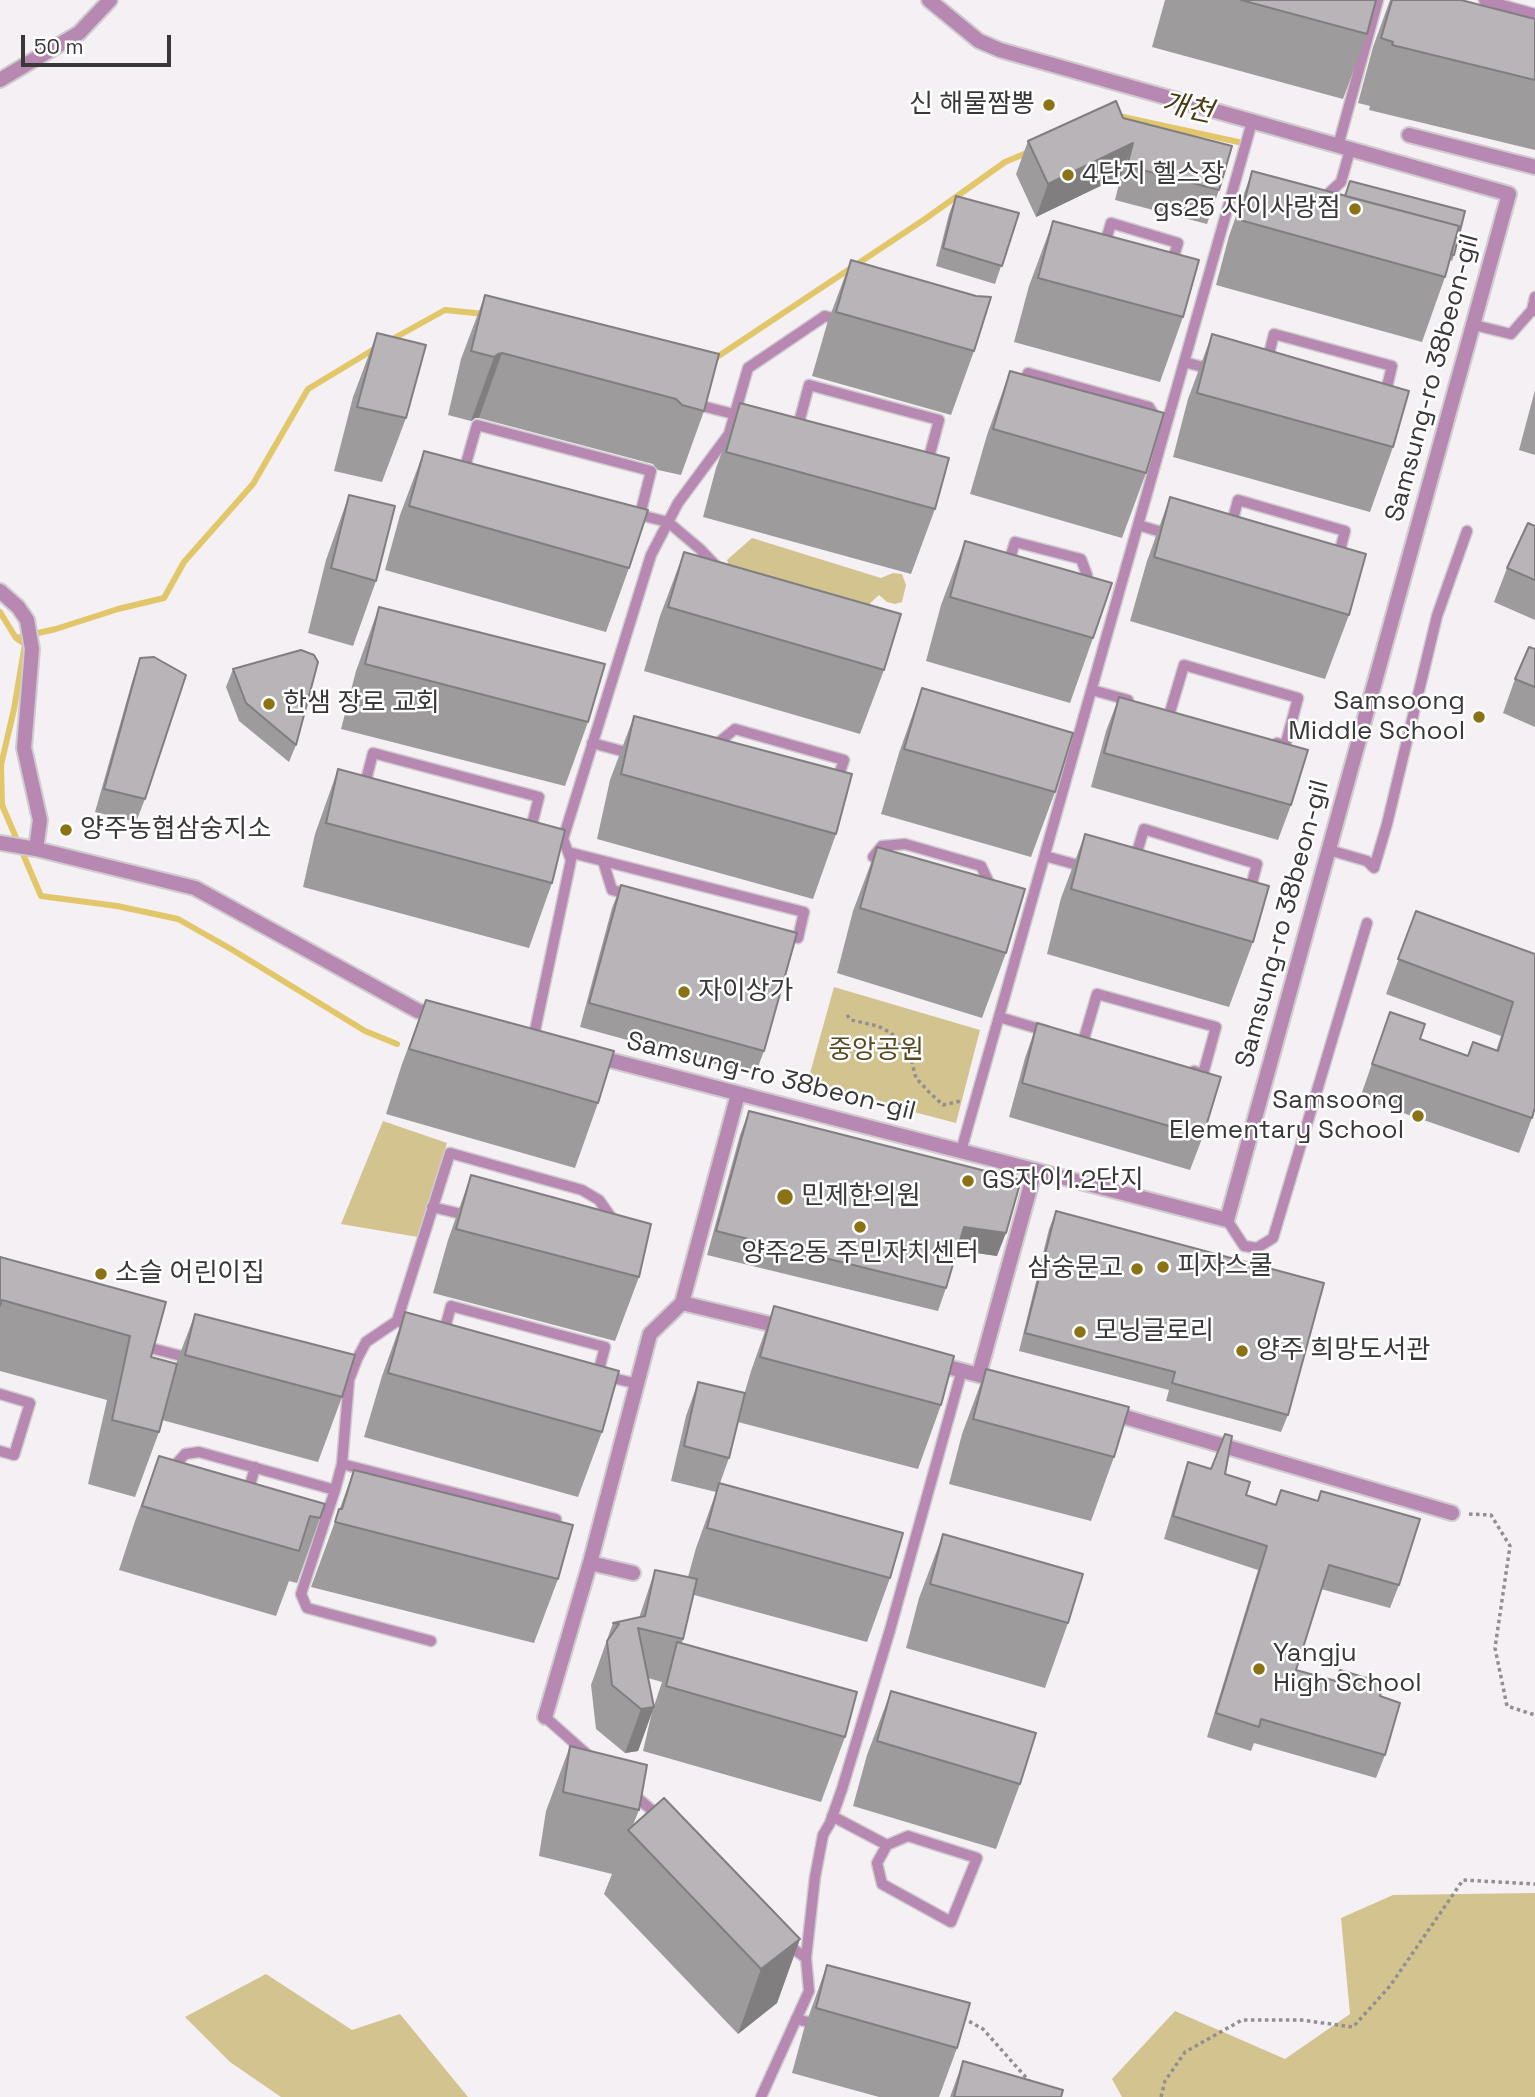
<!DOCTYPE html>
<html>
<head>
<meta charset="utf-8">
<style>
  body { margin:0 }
  #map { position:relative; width:1535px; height:2097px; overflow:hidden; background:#f4f0f3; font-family:"Space Grotesk",sans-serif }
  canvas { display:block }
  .scale { position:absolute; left:21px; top:35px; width:150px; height:32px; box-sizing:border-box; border:4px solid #393738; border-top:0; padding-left:9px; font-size:21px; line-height:24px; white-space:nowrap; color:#393738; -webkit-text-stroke:5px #fff; paint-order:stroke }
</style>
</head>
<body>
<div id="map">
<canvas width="1535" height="2097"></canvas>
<div class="scale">50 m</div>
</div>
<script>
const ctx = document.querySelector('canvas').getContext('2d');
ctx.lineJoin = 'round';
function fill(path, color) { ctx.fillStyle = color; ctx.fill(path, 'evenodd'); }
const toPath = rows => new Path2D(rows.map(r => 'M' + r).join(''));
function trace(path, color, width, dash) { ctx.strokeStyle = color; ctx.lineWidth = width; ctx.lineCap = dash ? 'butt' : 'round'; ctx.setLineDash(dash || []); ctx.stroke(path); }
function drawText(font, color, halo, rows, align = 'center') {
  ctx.font = font + ' "Space Grotesk","Noto Sans KR",sans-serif'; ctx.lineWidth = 5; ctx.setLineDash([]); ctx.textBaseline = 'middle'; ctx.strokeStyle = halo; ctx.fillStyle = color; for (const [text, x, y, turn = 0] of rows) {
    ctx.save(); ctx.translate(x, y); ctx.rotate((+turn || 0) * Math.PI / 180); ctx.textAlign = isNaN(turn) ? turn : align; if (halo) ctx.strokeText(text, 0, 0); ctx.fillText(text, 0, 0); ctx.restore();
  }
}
const green = toPath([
  [752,538,881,578,893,573,902,574,906,585,902,602,895,604,887,602,879,595,864,609,738,591,727,560],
  [834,987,980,1030,956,1123,807,1084],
  [383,1121,447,1143,418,1237,341,1224],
  [1535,1893,1535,2097,1122,2097,1112,2079,1175,2011,1285,2059,1350,2014,1341,1918,1393,1895],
  [266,1974,352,2030,400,2014,468,2097,281,2097,230,2062,185,2017]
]);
const stream = toPath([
  [1115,120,1123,117,1243,143],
  [389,341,445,310,485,314],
  [711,361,925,219,1005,162,1029,152],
  [0,612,16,638,56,629,118,609,164,598,184,562,253,484,308,389,376,348],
  [16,638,25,644,14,709,1,765,2,805,41,896,117,906,178,919,231,949,365,1031,397,1044]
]);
const path = toPath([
  [847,1015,851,1020,878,1026,891,1033,900,1043,885,1047,855,1049,846,1043,856,1041],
  [900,1043,911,1059,916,1078,929,1092,943,1105,961,1101],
  [1469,1514,1491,1515,1510,1546,1495,1648,1507,1706,1535,1715],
  [963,2018,983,2029,1030,2082],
  [1161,2097,1165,2081,1185,2052,1242,2020,1301,2020,1353,2027,1390,1986,1463,1880,1535,1884]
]);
const service = toPath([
  [1484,0,1535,14],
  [1338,146,1378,0],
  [1327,202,1330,192,1341,182,1350,150],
  [1104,247,1111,223,1178,243,1171,265],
  [1532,310,1535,297],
  [1474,325,1511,334,1532,310,1535,311],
  [1184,362,1211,369],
  [1267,362,1274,334,1392,366,1385,395],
  [1025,385,1028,373,1149,407,1157,420],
  [694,404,734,414],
  [797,430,809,385,939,420,927,465],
  [463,474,477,425,651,471,640,515,668,522,700,549,719,569],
  [1138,525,1168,534],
  [1231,527,1238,500,1345,531,1338,558],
  [1008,565,1015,542,1081,559,1087,575,1084,586],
  [1092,690,1128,700],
  [1170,712,1184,665,1298,698,1285,746,1277,743],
  [592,743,633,754],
  [713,747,735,729,844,760,836,784],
  [364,788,373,753,539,797,530,832],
  [1329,850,1367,861,1374,868,1387,824,1437,616,1467,531],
  [568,852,804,912,798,938,785,935],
  [1045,856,1085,867],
  [873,857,882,846,905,844,981,866,992,889],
  [603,861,612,890,628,894],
  [1134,862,1144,829,1257,864,1249,894],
  [999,1017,1046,1031],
  [533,1040,571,860,563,839,651,555,678,503,729,434,748,368,825,316,843,321],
  [1077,1040,1083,1042,1097,994,1216,1027,1203,1074,1194,1071],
  [961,1151,1252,122],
  [432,1207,470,1216],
  [1227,1220,1244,1246,1257,1248,1273,1238,1367,923],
  [451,1306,605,1347,590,1403,436,1361,451,1306],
  [414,1326,397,1321,450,1153,582,1190,599,1200,611,1217,610,1222],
  [143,1346,189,1358],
  [604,1376,638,1384],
  [0,1394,30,1403,14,1455,0,1451],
  [342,1464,556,1519,553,1532],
  [171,1470,185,1454,199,1452,335,1490,342,1464,349,1380,357,1359,366,1342,397,1321],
  [335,1490,301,1594,307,1608,431,1641],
  [248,1493,255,1467],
  [545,1717,589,1756],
  [633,1794,661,1818],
  [832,1816,887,1845,908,1836,977,1858,951,1922,882,1884,877,1863,887,1845],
  [788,1945,806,1958,815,1877,823,1835,830,1823,842,1789,890,1630,962,1370],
  [796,2019,816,2024],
  [761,2097,809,1991,806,1958]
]);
const minor = toPath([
  [0,80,79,33,110,0],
  [1409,135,1535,167],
  [0,591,18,607,27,620,32,649,24,748,40,820,36,849],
  [0,843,36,849,195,888,418,1011,439,1016],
  [594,1056,1227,1220,1509,194,1000,50,979,41,929,0],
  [738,1094,682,1303,787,1328],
  [933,1363,1001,1381],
  [979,1374,1035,1170],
  [1108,1412,1452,1513],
  [590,1563,633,1573],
  [545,1717,590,1563,650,1334,682,1303]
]);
const wall = toPath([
  [1165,0,1376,0,1367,34,1343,99,1152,47],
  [1390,0,1461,0,1535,19,1535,150,1369,110,1370,106,1358,103,1373,47],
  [1123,118,1219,190,1207,224,1115,200,1121,176,1036,217,1016,174,1028,141],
  [1252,171,1454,255,1452,261,1450,260,1445,277,1422,342,1216,285,1229,236],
  [956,196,1019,213,995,284,936,266,949,214],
  [1053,221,1183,317,1160,382,1014,342,1029,286],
  [851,260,974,351,951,415,812,376,827,324],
  [485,295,704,411,681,475,658,470,653,464,479,418,475,418,471,421,448,415,461,359],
  [377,333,406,418,382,482,334,471,353,397],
  [1212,334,1393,447,1370,512,1173,457,1188,399],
  [1010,371,1146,473,1122,538,970,494,987,435],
  [1535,390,1535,455,1519,450],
  [740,403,935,509,911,574,703,517,716,468],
  [424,451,629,568,606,632,385,570,400,515],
  [349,495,376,581,353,646,308,633,326,560],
  [1170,497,1349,615,1325,679,1130,621,1147,561],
  [1535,526,1535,620,1494,602,1507,568],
  [965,541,1093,638,1070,703,926,661,941,605],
  [684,552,884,670,860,734,644,671,660,616],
  [379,607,588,722,565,786,341,729,356,671],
  [1535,649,1535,727,1503,713,1515,679],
  [140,658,145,799,136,822,95,812,132,682],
  [233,669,296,745,289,762,239,721,226,687],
  [922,688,1055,792,1031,857,881,814,899,753],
  [1119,697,1291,805,1278,840,1091,787,1106,731],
  [634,716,836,834,813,899,597,839,610,780],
  [338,769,552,883,529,948,303,887,315,834],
  [1085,834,1253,942,1229,1007,1047,954,1061,898],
  [877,847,1006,953,982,1018,837,973,853,911],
  [621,885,764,1051,755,1075,580,1027,612,908],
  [1416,911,1535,954,1532,1118,1519,1153,1360,1098,1390,1012,1420,1039,1468,1056,1496,1051,1501,1036,1386,994],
  [426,1000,598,1103,575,1168,386,1114,402,1064],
  [1037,1023,1203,1136,1190,1170,1009,1117,1025,1058],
  [749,1111,997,1256,957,1250,946,1288,938,1311,707,1255,740,1135],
  [471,1175,639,1277,615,1341,433,1293,448,1240],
  [1056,1211,1288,1415,1281,1432,1166,1401,1169,1390,1019,1351,1049,1229],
  [0,1257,166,1302,151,1357,176,1364,195,1314,342,1397,318,1462,162,1420,159,1432,135,1497,88,1484,107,1400,0,1371],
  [774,1306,941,1405,918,1469,738,1422,729,1458,720,1483,890,1578,867,1642,694,1595,682,1643,845,1737,821,1802,643,1751,652,1712,638,1751,625,1753,596,1729,591,1685,613,1623,639,1618,655,1570,688,1577,696,1548,716,1492,671,1481,686,1416,698,1382,744,1395,751,1371],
  [648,1678,662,1682,654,1706],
  [405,1312,602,1432,578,1497,364,1437,382,1376],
  [986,1369,1114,1457,1091,1521,949,1484,962,1434],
  [159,1456,320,1518,297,1583,289,1581,276,1616,119,1570,135,1521],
  [1188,1462,1225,1474,1246,1495,1276,1505,1317,1501,1321,1491,1399,1585,1390,1608,1321,1589,1296,1670,1380,1696,1385,1755,1376,1778,1254,1743,1251,1751,1207,1737,1258,1570,1164,1539,1180,1485],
  [354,1470,558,1579,534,1643,311,1587],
  [943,1534,1068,1623,1045,1688,906,1648,919,1598],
  [891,1691,1020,1784,996,1849,853,1806,867,1755],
  [570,1746,639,1810,633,1825,800,1939,777,2003,738,2034,604,1894,612,1874,539,1856,546,1811],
  [827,1965,957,2048,939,2097,879,2097,792,2073,804,2029],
  [963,2061,1061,2097,950,2097]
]);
const shadedWall = toPath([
  [1133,143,1121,176,1036,217,1048,184],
  [502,353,479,418,475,418,471,421,494,357,498,354],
  [964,1227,1006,1233,997,1256,955,1250],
  [654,1707,638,1751,625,1753,641,1709],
  [800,1939,777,2003,738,2034,761,1969]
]);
const building = toPath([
  [1241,0,1376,0,1367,34,1241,0],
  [1392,0,1461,0,1535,19,1535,80,1392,45,1393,42,1381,38,1392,0],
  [1116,101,1123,118,1232,146,1219,190,1127,166,1133,143,1048,184,1028,141,1116,101],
  [1252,171,1459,226,1445,277,1240,220,1252,171],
  [1350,181,1465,211,1454,255,1451,254,1459,226,1345,196,1350,181],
  [956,196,1019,213,1002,266,943,248,956,196],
  [1053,221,1199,260,1183,317,1038,278,1053,221],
  [851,260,976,296,991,297,974,351,836,312,851,260],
  [485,295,719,354,704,411,682,405,676,399,502,353,498,354,494,357,471,351,485,295],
  [377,333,426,345,406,418,357,407,377,333],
  [1212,334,1409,391,1393,447,1197,393,1212,334],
  [1010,371,1164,413,1146,473,993,429,1010,371],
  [740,403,949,458,935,509,726,452,740,403],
  [424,451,648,510,629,568,409,506,424,451],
  [349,495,395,506,376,581,331,568,349,495],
  [1170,497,1366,554,1349,615,1154,557,1170,497],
  [1528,523,1535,526,1535,580,1507,568,1528,523],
  [965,541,1112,583,1093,638,950,597,965,541],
  [684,552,901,614,884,670,668,607,684,552],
  [379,607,605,664,588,722,365,664,379,607],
  [1529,647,1535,649,1535,687,1515,679,1529,647],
  [301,650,314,655,318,662,296,745,246,703,233,669,301,650],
  [154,657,186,675,145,799,104,789,140,658,154,657],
  [922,688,1073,733,1055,792,904,749,922,688],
  [1119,697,1308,750,1291,805,1104,753,1119,697],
  [634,716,852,774,836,834,621,774,634,716],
  [338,769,565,830,552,883,326,823,338,769],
  [1085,834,1269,886,1253,942,1071,889,1085,834],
  [877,847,1025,889,1006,953,860,908,877,847],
  [621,885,797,933,764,1051,589,1003,621,885],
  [1416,911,1535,954,1535,1107,1532,1118,1372,1064,1390,1012,1425,1024,1420,1039,1468,1056,1473,1042,1498,1051,1513,1002,1398,959,1416,911],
  [426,1000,614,1051,598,1103,409,1049,426,1000],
  [1037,1023,1221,1077,1203,1136,1022,1083,1037,1023],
  [749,1111,1021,1180,1006,1233,964,1227,946,1288,716,1231,749,1111],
  [471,1175,651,1224,639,1277,456,1229,471,1175],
  [1056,1211,1324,1283,1288,1415,1172,1383,1175,1372,1025,1333,1056,1211],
  [0,1257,166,1302,151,1357,177,1364,159,1432,112,1420,130,1336,2,1300,0,1306,0,1257],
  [774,1306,954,1356,941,1405,760,1357,774,1306],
  [405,1312,619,1371,602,1432,388,1373,405,1312],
  [195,1314,355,1355,342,1397,185,1355,195,1314],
  [986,1369,1129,1407,1114,1457,973,1419,986,1369],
  [698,1382,745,1393,729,1458,684,1446,698,1382],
  [1225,1434,1232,1436,1225,1474,1250,1482,1246,1495,1276,1505,1281,1490,1318,1501,1321,1491,1420,1519,1399,1585,1329,1565,1296,1670,1336,1681,1340,1670,1383,1683,1380,1696,1400,1703,1385,1755,1261,1719,1259,1727,1216,1713,1267,1546,1173,1516,1188,1462,1211,1469,1225,1434],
  [159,1456,325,1504,320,1518,310,1516,299,1551,142,1506,159,1456],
  [354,1470,573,1525,558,1579,335,1522,339,1509,342,1509,354,1470],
  [719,1483,903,1533,890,1578,707,1528,719,1483],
  [943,1534,1083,1574,1068,1623,930,1584,943,1534],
  [655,1570,697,1579,683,1639,638,1628,654,1707,641,1709,612,1685,607,1641,619,1624,613,1623,645,1616,655,1570],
  [677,1642,857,1692,845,1737,666,1686,677,1642],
  [891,1691,1036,1733,1020,1784,877,1741,891,1691],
  [570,1746,647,1765,639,1810,563,1792,570,1746],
  [664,1798,800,1939,761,1969,628,1830,664,1798],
  [827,1965,970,2003,957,2048,816,2008,827,1965],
  [963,2061,1063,2090,1061,2097,954,2097,963,2061]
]);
const markers = [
  [1049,105,7,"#8a7215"],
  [1068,175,7,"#8a7215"],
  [1355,209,7,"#8a7215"],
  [269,704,7,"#8a7215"],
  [1479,717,7,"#8a7215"],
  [66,830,7,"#8a7215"],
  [684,992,7,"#8a7215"],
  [1418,1116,7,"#8a7215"],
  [968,1181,7,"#8a7215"],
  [785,1197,9,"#8a7215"],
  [860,1227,7,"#8a7215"],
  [1163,1267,7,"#8a7215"],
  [1137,1269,7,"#8a7215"],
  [101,1274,7,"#8a7215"],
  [1080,1332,7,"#8a7215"],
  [1242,1351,7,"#8a7215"],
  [1259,1669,7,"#8a7215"]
];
const poiNames = [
  ["신 해물짬뽕",1035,105,"right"],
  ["4단지 헬스장",1082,175],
  ["gs25 자이사랑점",1341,209,"right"],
  ["Samsoong",1465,702,"right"],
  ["Middle School",1465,732,"right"],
  ["한샘 장로 교회",283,704],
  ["양주농협삼숭지소",80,830],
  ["자이상가",698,992],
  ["Samsoong",1404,1101,"right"],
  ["Elementary School",1404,1131,"right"],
  ["GS자이1.2단지",982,1181],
  ["민제한의원",801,1197],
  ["양주2동 주민자치센터",860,1254,"center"],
  ["피자스쿨",1177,1267],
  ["삼숭문고",1123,1269,"right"],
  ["소슬 어린이집",115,1274],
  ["모닝글로리",1094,1332],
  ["양주 희망도서관",1256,1351],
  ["Yangju",1273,1654],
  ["High School",1273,1684]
];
const streetNames = [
  ["Samsung-ro 38beon-gil",1433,378,-75],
  ["Samsung-ro 38beon-gil",1283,924,-75],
  ["Samsung-ro 38beon-gil",771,1077,14]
];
const parkNames = [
  ["중앙공원",876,1051]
];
const waterNames = [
  ["개천",1187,109,12]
];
fill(green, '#d3c38f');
trace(stream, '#e2c76a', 6);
trace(service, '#cfcbce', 13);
trace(minor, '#cfcbce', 18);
trace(path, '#928f91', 3.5, [3.5, 3.5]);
trace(service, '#b788b1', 10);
trace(minor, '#b788b1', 14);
fill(wall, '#9e9b9d');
fill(shadedWall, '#817e80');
fill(building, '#b8b4b7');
trace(building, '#817e80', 2);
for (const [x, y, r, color] of markers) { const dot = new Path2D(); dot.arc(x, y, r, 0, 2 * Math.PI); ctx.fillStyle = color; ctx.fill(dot); trace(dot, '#fff', 2.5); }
drawText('26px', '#393738', '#fff', poiNames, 'left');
drawText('26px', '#393738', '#fff', streetNames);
drawText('26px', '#564a23', '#fff', parkNames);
drawText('italic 28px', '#493d16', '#fff', waterNames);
</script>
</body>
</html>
